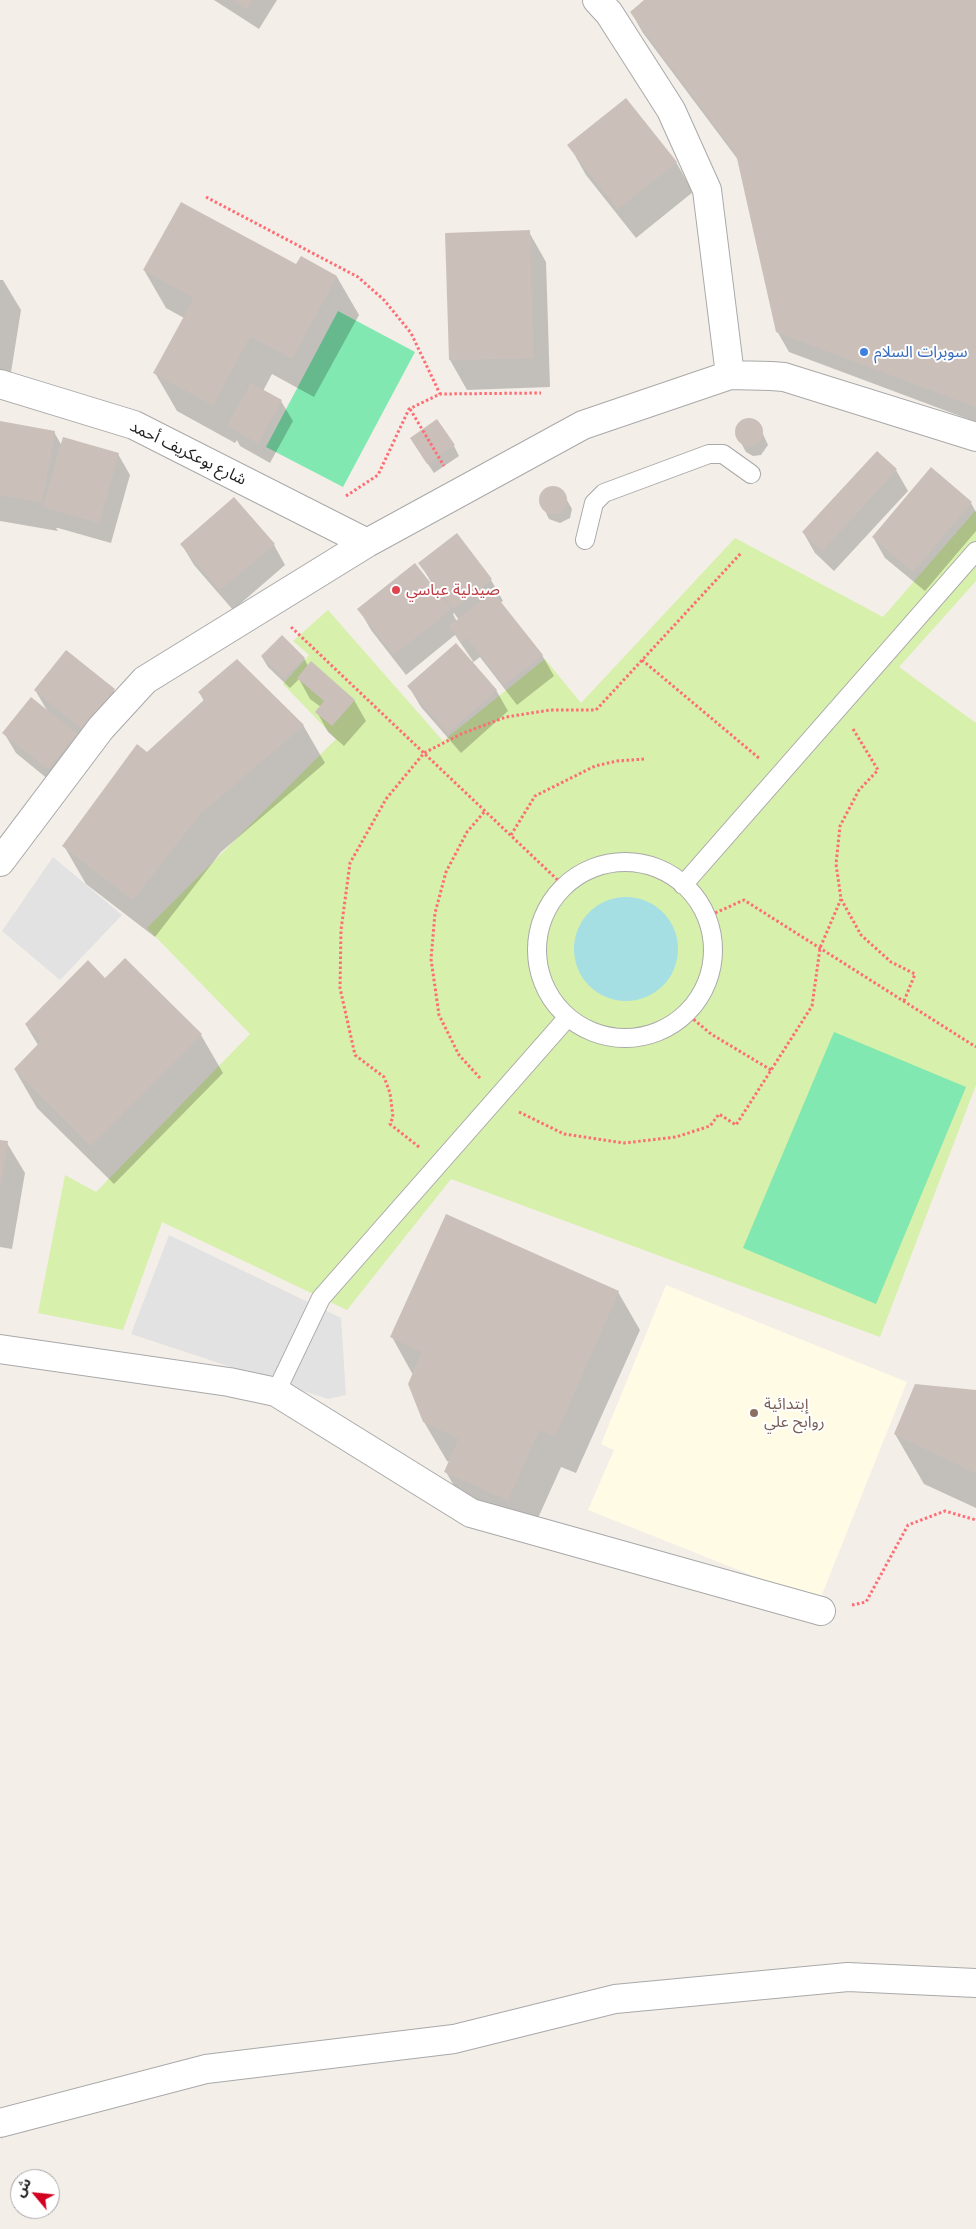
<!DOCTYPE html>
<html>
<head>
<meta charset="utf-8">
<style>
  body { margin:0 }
  #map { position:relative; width:976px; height:2229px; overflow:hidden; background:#f3eee8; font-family:Inter,"Noto Sans Arabic",sans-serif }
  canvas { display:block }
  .north { position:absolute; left:10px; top:2169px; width:50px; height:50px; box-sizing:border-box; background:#fff; border:1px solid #a7a7a7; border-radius:50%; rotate:298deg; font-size:14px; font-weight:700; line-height:20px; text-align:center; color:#222 }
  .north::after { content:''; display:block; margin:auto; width:18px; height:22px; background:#d40020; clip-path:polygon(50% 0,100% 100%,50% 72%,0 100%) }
</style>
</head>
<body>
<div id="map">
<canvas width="976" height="2229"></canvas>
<div class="north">ش</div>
</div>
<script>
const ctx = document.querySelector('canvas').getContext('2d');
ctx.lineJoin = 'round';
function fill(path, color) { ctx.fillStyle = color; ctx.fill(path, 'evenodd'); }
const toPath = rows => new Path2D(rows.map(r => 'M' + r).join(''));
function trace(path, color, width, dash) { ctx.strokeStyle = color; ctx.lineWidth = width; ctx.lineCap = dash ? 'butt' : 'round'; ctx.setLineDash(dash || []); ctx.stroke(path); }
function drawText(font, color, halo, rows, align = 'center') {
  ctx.font = font + ' Inter,"Noto Sans Arabic",sans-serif'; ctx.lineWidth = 4; ctx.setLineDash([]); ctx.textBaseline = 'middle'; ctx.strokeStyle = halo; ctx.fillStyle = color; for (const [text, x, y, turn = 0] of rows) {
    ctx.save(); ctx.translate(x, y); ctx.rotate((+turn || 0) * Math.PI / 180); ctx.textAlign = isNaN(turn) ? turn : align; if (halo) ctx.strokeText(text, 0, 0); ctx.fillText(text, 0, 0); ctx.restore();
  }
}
const education = toPath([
  [666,1285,907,1382,819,1602,588,1510,614,1450,601,1444]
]);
const grass = toPath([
  [976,510,976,581,899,667,976,723,976,1085,880,1337,451,1179,347,1310,162,1222,123,1330,38,1313,65,1175,96,1192,250,1034,147,928,336,739,283,684,309,655,293,641,328,610,443,741,545,659,581,703,735,538,883,617]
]);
const pitch = toPath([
  [338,311,415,352,343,487,266,447],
  [834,1032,966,1087,876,1304,743,1248]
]);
const parking = toPath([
  [53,857,122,915,60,980,2,931],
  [169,1235,341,1318,346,1395,328,1399,131,1334]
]);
const water = toPath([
  '574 949a52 52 0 1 1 104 0a52 52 0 1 1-104 0Z'
]);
const shadow = toPath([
  [214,0,277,0,259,29],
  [646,0,976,0,976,422,789,352,777,331,739,161,643,33,631,12],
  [569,145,676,162,693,192,636,238,586,175],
  [529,232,546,262,550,387,467,390,450,360],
  [302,258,337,277,359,315,314,397,272,374,263,391,281,401,293,421,270,463,240,446,237,440,235,443,177,411,155,373,184,318,166,308,144,270,297,266],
  [0,280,3,280,21,310,8,391,0,390],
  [749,420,758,423,768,445,761,455,753,456,746,452,740,441,737,429,741,422],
  [0,422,54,432,62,446,118,454,130,475,111,543,58,528,56,528,58,531,0,521],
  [454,446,459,456,434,473,417,448],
  [896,470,908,491,834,571,815,553,803,532],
  [554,487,562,491,572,509,570,518,560,523,549,519,540,501,542,492],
  [971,503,976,512,976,531,925,591,885,558,873,537],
  [457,535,491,580,503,601,500,603,542,655,554,676,517,705,480,657,472,663,496,690,508,711,461,753,421,707,409,687,473,661,455,635,406,675,371,630,359,609,434,587,420,563],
  [454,613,459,620,457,622,453,614],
  [182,545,274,545,285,565,233,610,194,565],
  [67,651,114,690,126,710,95,749,76,734,88,755,60,789,16,753,4,733,48,712,35,690],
  [262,657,304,658,308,666,354,700,366,721,344,746,328,732,317,712,321,707,310,699,299,679,290,688,268,667],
  [199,692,303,725,325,763,221,852,155,937,86,884,64,846,147,754,204,701],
  [105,979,201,1035,223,1073,114,1184,37,1108,15,1070,38,1045,26,1025],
  [0,1141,7,1143,25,1173,12,1249,0,1247],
  [618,1292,640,1330,576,1473,561,1467,529,1538,468,1510,446,1472,450,1462,447,1461,424,1422,413,1375,392,1337],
  [976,1391,976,1508,924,1484,895,1434]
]);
const building = toPath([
  [233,0,253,0,247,9],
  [644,0,976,0,976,407,776,332,736,154,630,12],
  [626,98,677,162,618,209,567,145],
  [181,202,296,264,301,256,337,276,292,359,250,336,213,405,153,373,194,298,143,270],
  [530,230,533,358,449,360,445,233],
  [251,383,282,400,258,443,227,426],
  '735 432a14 14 0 1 1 28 0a14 14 0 1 1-28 0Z',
  [437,419,455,445,427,464,410,438],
  [0,421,55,431,42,502,0,495],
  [63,437,119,453,99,523,43,507],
  [877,451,897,469,822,551,802,532],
  [931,467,972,502,913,572,872,537],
  '539 500a14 14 0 1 1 28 0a14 14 0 1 1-28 0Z',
  [234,497,275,544,220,590,180,544],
  [457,533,492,579,453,609,418,563],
  [415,563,451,609,394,655,357,609],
  [493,592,543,655,504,685,467,638,461,642,449,626],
  [282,635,305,658,284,678,261,656],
  [456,643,497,690,448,733,407,686],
  [66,650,115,689,82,729,34,690],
  [237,659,304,725,200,814,133,900,62,846,137,744,147,752,205,699,198,692],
  [311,661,355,700,332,726,315,712,324,701,297,678],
  [31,697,77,734,48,769,2,733],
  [125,958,202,1034,91,1146,14,1069,41,1041,25,1024,88,960,105,978],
  [0,1140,8,1141,1,1185,0,1185],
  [446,1214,619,1291,555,1436,539,1430,508,1500,444,1472,459,1438,423,1422,408,1384,422,1352,390,1337],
  [915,1384,976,1390,976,1473,894,1434]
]);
const path = toPath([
  [206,197,358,277,384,300,411,333,440,394],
  [410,409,444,466],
  [346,496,378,475,409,409,440,394,541,393],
  [291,627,564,886],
  [642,660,760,759],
  [853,729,878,770,859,790,840,826,836,864,841,899,861,935,891,962,915,974,904,1001],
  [511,835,535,796,595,766,617,761,645,759],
  [706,917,744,900,976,1047],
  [686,1013,711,1034,771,1070],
  [480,1078,459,1055,439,1015,431,959,435,913,446,872,467,832,485,811],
  [519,1112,564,1134,624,1143,676,1137,710,1126,719,1114,736,1125,812,1006,820,948,841,899],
  [419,1147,390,1124,393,1117,390,1093,384,1077,355,1055,340,988,341,930,350,863,386,799,424,753,461,734,506,717,550,710,596,710,742,552],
  [852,1605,866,1602,908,1525,945,1511,976,1520]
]);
const service = toPath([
  [585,540,594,503,604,493,709,454,723,454,751,474],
  '537 950a88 88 0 1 1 176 0a88 88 0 1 1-176 0Z',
  [683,885,976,551],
  [276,1392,321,1298,568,1017]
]);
const minor = toPath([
  [597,0,609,13,671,110,707,190,730,375],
  [0,384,134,425,367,543],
  [0,862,101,728,145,680,367,543,583,425,730,375,771,376,784,377,976,437],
  [0,1349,229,1382,276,1392,471,1513,821,1611],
  [0,2123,206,2069,454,2039,615,1999,848,1977,976,1983]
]);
const markers = [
  [864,352,5,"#3f7fe0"],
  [396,590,5,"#e0444e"],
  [754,1413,5,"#8d6e63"]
];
const shopNames = [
  ["سوبرات السلام",874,352]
];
const streetNames = [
  ["شارع بوعكريف أحمد",188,453,26]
];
const healthNames = [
  ["صيدلية عباسي",406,590]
];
const educationNames = [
  ["إبتدائية",764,1404],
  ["روابح علي",764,1422]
];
fill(education, '#fffbe5');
fill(grass, '#d7f0ab');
fill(pitch, '#80e8b0');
fill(parking, '#e2e2e2');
fill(water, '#a5dfe4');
fill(shadow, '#0003');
fill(building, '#cbbfba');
trace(service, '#a9a9a9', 20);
trace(minor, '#a9a9a9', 30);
trace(path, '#ff6d74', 3, [2.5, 2.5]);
trace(service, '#fff', 18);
trace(minor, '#fff', 28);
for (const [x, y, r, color] of markers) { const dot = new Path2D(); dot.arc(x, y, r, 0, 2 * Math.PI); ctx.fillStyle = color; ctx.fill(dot); trace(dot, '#fff', 2); }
drawText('16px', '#366cbe', '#fff', shopNames, 'left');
drawText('16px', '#222', '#fff', streetNames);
drawText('16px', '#be3a42', '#fff', healthNames, 'left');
drawText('16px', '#785e54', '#fff', educationNames, 'left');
</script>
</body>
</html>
